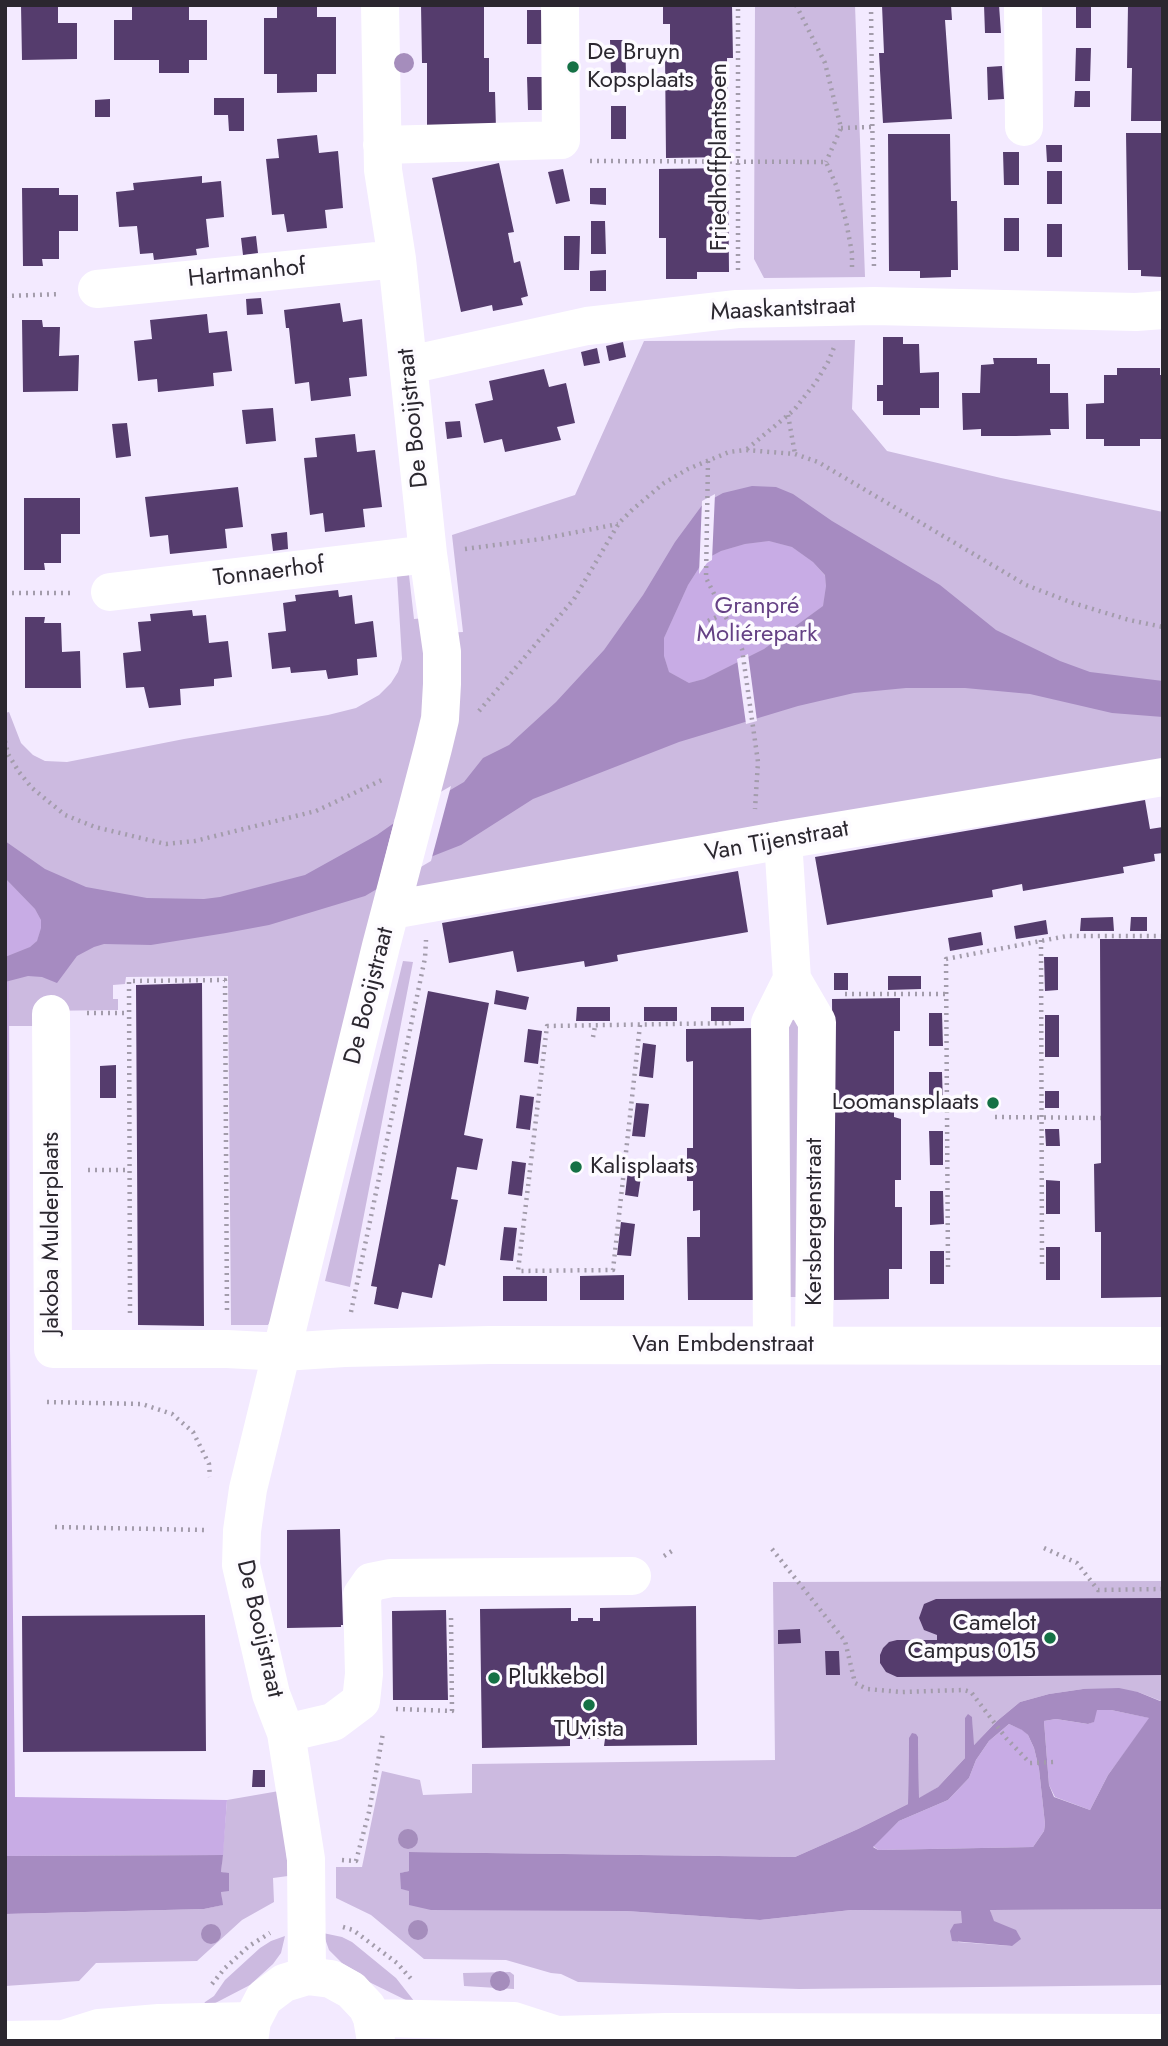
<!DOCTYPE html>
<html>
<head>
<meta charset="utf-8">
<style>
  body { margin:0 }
  #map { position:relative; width:1168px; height:2046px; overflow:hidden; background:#f3eaff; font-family:Jost,sans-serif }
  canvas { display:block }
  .frame { position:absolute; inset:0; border:7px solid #2b272f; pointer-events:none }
</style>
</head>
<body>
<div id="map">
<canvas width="1168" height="2046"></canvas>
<div class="frame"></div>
</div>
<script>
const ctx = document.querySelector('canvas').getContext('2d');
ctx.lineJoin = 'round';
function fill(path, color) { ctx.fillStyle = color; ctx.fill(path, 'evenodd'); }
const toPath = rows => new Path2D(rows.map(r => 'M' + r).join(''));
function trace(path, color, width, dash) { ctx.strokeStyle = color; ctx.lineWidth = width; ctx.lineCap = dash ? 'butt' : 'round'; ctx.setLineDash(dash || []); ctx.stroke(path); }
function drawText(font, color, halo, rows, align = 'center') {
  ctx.font = font + ' Jost,sans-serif'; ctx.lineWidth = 7; ctx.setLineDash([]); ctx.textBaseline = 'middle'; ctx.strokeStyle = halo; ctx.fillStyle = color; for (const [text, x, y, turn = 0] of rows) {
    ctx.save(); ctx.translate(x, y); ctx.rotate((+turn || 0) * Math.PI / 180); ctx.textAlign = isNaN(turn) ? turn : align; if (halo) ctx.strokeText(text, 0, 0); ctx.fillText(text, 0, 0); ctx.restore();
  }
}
const green = toPath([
  [755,5,855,5,865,277,764,278,754,259],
  [855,340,852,409,887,451,1001,478,1163,512,1163,763,414,890,272,1318,268,1325,231,1325,228,976,126,977,125,984,113,985,113,999,118,999,118,1010,37,1011,36,1026,8,1026,8,1006,5,1006,5,713,9,712,21,743,33,755,45,761,67,762,184,739,328,715,356,708,379,695,391,683,398,672,402,659,397,576,409,575,414,619,425,618,426,634,463,632,452,535,575,495,644,341],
  [403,961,413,962,350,1287,325,1281],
  [782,1020,804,1020,805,1297,783,1297],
  [1163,1581,1163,1700,1161,1701,1138,1692,1083,1689,1049,1694,1020,1702,997,1721,973,1746,972,1717,965,1718,965,1758,938,1787,919,1799,918,1737,909,1738,908,1804,858,1829,795,1857,410,1852,409,1871,401,1873,401,1889,626,1911,760,1920,851,1910,962,1911,963,1923,958,1942,1011,1946,1020,1939,993,1921,990,1910,1163,1909,1163,1985,799,1989,578,1982,561,1974,551,1973,506,1960,424,1959,371,1915,336,1898,336,1867,362,1867,382,1771,420,1780,423,1795,472,1793,472,1764,775,1760,773,1582],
  [279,1791,284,1815,288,1876,273,1878,274,1902,242,1920,197,1961,96,1963,79,1981,5,1986,5,1914,204,1909,222,1905,221,1891,229,1890,229,1874,221,1872,227,1800],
  [323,1933,342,1937,352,1942,396,1978,418,2006,369,1982,364,1976,342,1963,329,1950],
  [285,1936,281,1953,273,1964,250,1985,200,2011,205,2002,214,1996,225,1980,260,1948,271,1941],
  [510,1972,514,1975,514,1989,464,1986,463,1973]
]);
const forest = toPath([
  [769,541,792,547,813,562,825,576,826,586,823,606,764,649,704,679,689,683,669,672,664,656,664,638,688,585,704,560,721,551,745,544],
  [5,878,35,909,41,920,41,928,37,941,30,947,5,957],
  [9,981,10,1349,15,1797,227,1800,223,1855,5,1856,5,982],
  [1096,1710,1111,1710,1150,1718,1108,1775,1090,1810,1055,1797,1049,1785,1044,1721,1056,1719,1088,1724,1093,1722],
  [1009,1724,1023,1730,1028,1735,1034,1748,1039,1769,1045,1824,1044,1831,1033,1847,878,1850,873,1846,899,1821,948,1800,969,1778,976,1760,989,1741]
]);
const water = toPath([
  [752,486,776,487,793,494,832,521,940,585,996,630,1060,661,1090,672,1163,681,1163,717,1112,713,1030,694,965,688,906,688,854,693,798,706,679,742,533,799,461,845,433,856,365,896,269,925,226,933,151,945,104,944,94,947,77,956,57,983,42,977,28,976,5,982,5,957,30,947,37,941,41,928,41,920,35,909,5,878,5,841,45,869,86,887,147,898,204,899,220,897,305,875,377,835,394,823,464,782,483,758,509,745,556,702,604,650,643,595,675,542,703,504,723,493],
  [769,541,792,547,813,562,825,575,826,586,823,606,764,649,704,679,689,683,669,672,664,656,664,638,688,585,704,560,721,551,745,544],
  [1119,1688,1138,1692,1160,1701,1163,1700,1163,1909,990,1910,994,1921,1016,1930,1021,1939,1012,1946,952,1941,950,1931,954,1924,962,1923,961,1911,851,1910,760,1920,626,1911,431,1910,409,1905,409,1891,401,1889,400,1873,409,1871,409,1852,795,1857,858,1829,908,1804,909,1738,912,1733,916,1734,918,1737,919,1798,938,1787,965,1758,965,1718,968,1714,972,1717,974,1745,997,1721,1020,1702,1049,1694,1083,1689],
  [1097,1710,1111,1710,1149,1718,1108,1775,1090,1810,1054,1797,1049,1785,1044,1721,1056,1719,1088,1724,1094,1722],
  [1009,1724,1022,1730,1028,1735,1034,1748,1039,1769,1045,1824,1044,1831,1033,1847,878,1850,873,1847,899,1821,948,1800,969,1778,976,1760,989,1741],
  [223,1855,221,1872,229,1873,229,1891,221,1892,223,1905,204,1909,5,1914,5,1856]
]);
const pier = toPath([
  [715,494,712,560,707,563,699,574,702,501],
  [748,654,757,721,746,724,737,659],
  [451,786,431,861,376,893,395,818]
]);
const building = toPath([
  [21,5,58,5,58,23,77,23,77,59,22,60],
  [132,5,189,5,189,20,207,20,207,60,189,60,189,73,159,73,159,60,114,60,114,20,132,20],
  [277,5,317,5,317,17,336,17,336,74,317,74,317,92,277,93,277,74,264,74,264,18,277,18],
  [421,5,484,5,484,58,489,58,489,92,495,92,496,129,427,129,427,63,422,63],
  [663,5,732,5,733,58,727,58,728,157,666,158,665,54,670,54,670,24,663,24],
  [882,5,951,5,952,20,945,20,952,119,883,123,879,53,884,53],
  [984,5,999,5,1001,33,985,33],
  [1076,5,1091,5,1091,28,1076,28],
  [1128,5,1163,5,1163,121,1131,121,1132,68,1127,68],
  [527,10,542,10,543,44,527,44],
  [610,40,625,40,626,73,611,73],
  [1076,48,1091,48,1090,81,1075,81],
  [1002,66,1004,99,988,100,987,67],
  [527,77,543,77,543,110,528,110],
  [1075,91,1090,91,1090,107,1074,107],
  [214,98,244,98,244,131,229,131,228,115,214,115],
  [110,99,110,117,95,117,95,100],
  [611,106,626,106,626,139,611,139],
  [1126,133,1163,133,1163,277,1141,276,1141,270,1128,270],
  [888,134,950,134,951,201,957,201,958,270,951,270,951,277,920,278,920,271,889,271],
  [317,135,319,153,338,151,343,208,325,210,327,228,287,232,284,214,272,215,266,159,279,158,277,139],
  [1046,145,1062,145,1062,162,1047,162],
  [1003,152,1019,152,1019,185,1004,185],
  [499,163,514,232,508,233,514,263,520,261,528,296,521,298,523,305,493,311,492,305,461,312,432,178],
  [728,168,729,272,697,272,697,279,666,279,666,238,659,238,659,169],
  [563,169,570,201,556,204,548,172],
  [1047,171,1062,171,1062,204,1047,204],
  [202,176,202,183,221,181,224,217,206,219,209,247,196,249,197,255,154,260,153,253,140,254,137,226,119,227,116,192,134,190,133,183],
  [22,188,59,188,59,195,78,195,78,231,59,231,59,259,42,259,43,266,23,266],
  [590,188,606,188,606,205,590,204],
  [1004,218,1019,218,1019,251,1004,251],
  [591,221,605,221,606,254,591,254],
  [1047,224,1062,224,1062,257,1047,257],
  [256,236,258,253,243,255,241,238],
  [564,236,580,236,579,270,564,270],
  [606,270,606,291,590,291,590,271],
  [261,298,263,314,247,315,246,299],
  [340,303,343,322,362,319,367,376,349,378,351,396,311,401,309,382,295,384,289,328,286,328,284,310],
  [207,314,209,333,227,331,232,371,213,373,214,386,158,392,157,379,138,381,134,341,152,339,150,320],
  [22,320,42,320,43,327,60,327,59,356,79,355,78,391,23,392],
  [883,337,903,337,903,344,919,344,920,373,939,372,939,408,920,408,920,415,883,415,883,401,877,401,877,385,883,385],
  [623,342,626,357,609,361,606,346],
  [597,348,600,363,584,366,581,352],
  [993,358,1037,358,1037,364,1050,364,1050,393,1068,393,1069,429,1050,429,1051,435,1016,436,981,436,981,429,963,430,962,393,980,393,981,365,994,364],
  [1117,368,1160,368,1160,375,1163,375,1163,439,1140,439,1140,446,1104,446,1104,439,1086,439,1086,404,1104,403,1104,375,1117,375],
  [544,369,549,387,566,383,575,423,557,427,561,440,505,452,502,439,484,443,475,404,493,400,489,381],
  [273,408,276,441,246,444,242,410],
  [460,421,462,437,447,439,445,422],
  [127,423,131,456,116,458,112,424],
  [355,434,357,452,375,450,382,507,363,509,365,527,325,532,323,513,310,515,304,458,317,457,315,438],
  [238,487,243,527,225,529,227,548,170,554,168,535,150,537,145,497],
  [24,498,80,498,80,534,61,534,61,563,44,563,45,570,24,570],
  [287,532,288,549,273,551,271,534],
  [338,590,339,597,352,595,355,624,373,621,377,657,357,659,358,675,328,679,326,670,291,673,290,667,272,669,268,633,286,631,283,603,296,601,295,595],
  [192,610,193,616,206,615,209,643,228,641,232,677,214,679,214,686,180,689,181,705,149,708,144,687,126,688,123,653,141,651,138,622,151,621,150,614],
  [25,617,45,617,44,623,61,623,62,652,80,651,81,688,25,688],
  [1145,800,1150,829,1163,827,1163,853,1154,854,1155,861,1123,867,1124,873,1023,891,1022,884,992,890,993,897,827,925,815,857],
  [738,871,748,932,617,955,618,961,585,967,584,961,517,972,513,951,449,963,442,923],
  [1113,917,1114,931,1080,931,1081,918],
  [1131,917,1147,917,1147,931,1130,931],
  [1046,920,1048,934,1016,939,1014,926],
  [981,932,983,945,950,951,948,938],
  [1100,939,1162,939,1163,1297,1101,1298,1101,1232,1095,1232,1094,1164,1101,1163],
  [1044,957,1058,957,1058,990,1045,991],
  [834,973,848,973,848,990,834,990],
  [888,976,921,976,921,989,888,990],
  [202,983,204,1326,138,1325,136,985],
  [496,990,529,997,526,1010,494,1004],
  [428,991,489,1003,464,1135,483,1139,477,1170,457,1167,451,1199,458,1200,445,1266,439,1264,432,1298,402,1292,398,1309,374,1304,377,1287,371,1286],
  [900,998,900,1031,894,1031,894,1117,901,1119,901,1180,895,1180,895,1207,902,1207,902,1269,889,1269,889,1299,834,1300,832,999],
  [577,1007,610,1007,610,1021,576,1021],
  [644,1007,677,1007,677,1021,644,1021],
  [711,1007,744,1007,744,1021,711,1021],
  [929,1013,942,1013,943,1046,929,1046],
  [1045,1015,1059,1015,1059,1057,1045,1057],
  [755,1028,756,1300,688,1300,687,1237,700,1237,700,1210,693,1211,693,1181,687,1181,687,1148,693,1148,693,1061,687,1062,686,1060,686,1029],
  [528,1029,542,1031,538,1064,524,1062],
  [643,1043,656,1045,653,1078,639,1076],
  [116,1065,116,1098,100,1098,100,1066],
  [929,1072,942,1072,943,1105,929,1106],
  [1045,1091,1059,1091,1059,1108,1045,1108],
  [520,1095,534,1097,530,1130,516,1128],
  [636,1103,649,1104,645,1137,632,1136],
  [1045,1129,1059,1129,1060,1146,1046,1146],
  [929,1131,943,1131,943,1165,930,1165],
  [512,1161,526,1163,522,1196,508,1194],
  [629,1162,643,1164,638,1197,625,1195],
  [1046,1180,1060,1181,1060,1214,1046,1214],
  [930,1191,943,1191,944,1224,930,1225],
  [621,1222,635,1224,631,1256,617,1255],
  [504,1227,517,1228,513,1261,500,1260],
  [1046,1247,1060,1247,1060,1280,1046,1280],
  [930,1251,944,1251,944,1284,930,1284],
  [624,1275,624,1300,580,1300,580,1276],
  [503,1276,547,1276,547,1301,503,1301],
  [340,1529,343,1625,341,1625,341,1627,287,1628,287,1530],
  [1163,1598,1163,1675,897,1677,886,1672,880,1663,880,1655,883,1648,889,1642,897,1640,937,1640,937,1635,924,1630,919,1618,924,1604,936,1599],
  [696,1606,697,1745,604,1746,605,1739,570,1739,570,1746,482,1748,480,1609,571,1608,571,1621,578,1621,578,1618,593,1618,593,1621,600,1621,600,1608],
  [446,1610,448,1700,393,1700,392,1611],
  [205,1615,206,1751,23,1752,22,1616],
  [800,1629,801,1643,778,1644,778,1630],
  [825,1651,839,1651,840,1675,826,1675],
  [253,1770,265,1770,265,1787,252,1787]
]);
const path = toPath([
  [796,5,825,63,841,128,826,162],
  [871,5,874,270],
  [841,128,872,127],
  [590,161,826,162,836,185,846,221,852,253,852,270],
  [738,270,738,5],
  [5,296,60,294],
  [788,415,795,454],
  [747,449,794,410,816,382,828,362,835,345],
  [708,461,706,578,742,649,758,762,755,809],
  [465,549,541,539,618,524],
  [5,593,74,593],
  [708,621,738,607],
  [479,711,574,599,619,523,633,509,664,483,688,469,729,452,746,450,795,454,818,462,1026,585,1073,603,1129,620,1163,627],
  [5,741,8,754,19,772,32,788,65,815,95,827,166,844,195,841,316,811,384,779],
  [1041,940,1042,1264],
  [845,994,947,994],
  [87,1013,129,1013],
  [640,1025,613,1270,518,1271,547,1026,734,1023],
  [593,1037,595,1026],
  [995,1117,1101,1118],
  [88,1170,130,1170],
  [948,1267,946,959,1067,936,1163,936],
  [351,1312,425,958,426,940],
  [130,1313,129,981,225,980,227,1313],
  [47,1402,142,1404,172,1414,193,1432,209,1464,210,1477],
  [55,1527,204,1530],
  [1044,1548,1077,1563,1098,1590,1163,1589],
  [772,1549,845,1641,855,1683,867,1689,901,1692,964,1690,971,1692,1006,1738,1030,1763,1054,1762],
  [664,1556,675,1549],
  [396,1709,452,1711,451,1615],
  [342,1860,356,1861,369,1812,383,1733],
  [343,1927,353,1930,397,1963,413,1981],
  [212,1984,225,1968,249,1946,270,1933]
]);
const minor = toPath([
  [1023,5,1024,127],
  [382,145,561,140,560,5],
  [97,289,397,259],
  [409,365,587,326,737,309,874,306,1136,312,1163,310],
  [110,592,428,554],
  [783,840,792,979,817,1022,814,1345],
  [392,910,783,840,1163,777],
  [51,1014,53,1349,227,1349,283,1352,344,1348,490,1345,1163,1346],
  [772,1345,770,1023,792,979],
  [286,1733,333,1722,361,1701,364,1674,362,1595,371,1582,391,1578,632,1576],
  [307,1976,306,1859,286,1733,271,1694,241,1565,242,1531,248,1489,381,946,433,748,440,719,442,684,442,652,428,554,397,259,383,170,380,5]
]);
const major = toPath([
  [372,2018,514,2021,557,2035],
  [5,2040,64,2039,99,2028,159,2023,252,2021],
  [249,2041,252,2021,264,1998,284,1983,307,1976,331,1979,351,1990,367,2007,372,2018,376,2041],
  [541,2041,557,2035,666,2032,1163,2033]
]);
const trees = [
  [404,63],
  [408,1839],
  [418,1930],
  [211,1934],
  [500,1981]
];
const markers = [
  [573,67,7,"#157145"],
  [993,1103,7,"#157145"],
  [576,1167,7,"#157145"],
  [1050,1638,7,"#157145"],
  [494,1678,7,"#157145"],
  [589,1705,7,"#157145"]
];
const poiNames = [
  ["De Bruyn",587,53],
  ["Kopsplaats",587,81],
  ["Loomansplaats",979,1103,"right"],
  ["Kalisplaats",590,1167],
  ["Camelot",1036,1624,"right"],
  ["Campus 015",1036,1652,"right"],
  ["Plukkebol",508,1678],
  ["TUvista",589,1730,"center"]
];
const streetNames = [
  ["Friedhoffplantsoen",720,157,-90],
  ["Hartmanhof",247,274,-6],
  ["Maaskantstraat",783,310,-3],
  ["De Booijstraat",414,418,-96],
  ["Tonnaerhof",269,573,-7],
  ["Van Tijenstraat",777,842,-10],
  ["De Booijstraat",370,996,-76],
  ["Kersbergenstraat",815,1222,-90],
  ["Jakoba Mulderplaats",52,1233,-90],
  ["Van Embdenstraat",723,1345],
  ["De Booijstraat",259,1629,77]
];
const parkNames = [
  ["Granpré",757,607],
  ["Moliérepark",757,635]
];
fill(green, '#ccbae0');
fill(forest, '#c8ace5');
fill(water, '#a68bc1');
fill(pier, '#f3eaff');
fill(building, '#553c6d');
trace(path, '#a39cab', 4.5, [2, 5]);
trace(minor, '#fff', 38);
trace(major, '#fff', 38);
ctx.fillStyle = '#a58dbc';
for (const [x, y] of trees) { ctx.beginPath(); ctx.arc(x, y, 10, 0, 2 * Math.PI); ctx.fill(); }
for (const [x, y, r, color] of markers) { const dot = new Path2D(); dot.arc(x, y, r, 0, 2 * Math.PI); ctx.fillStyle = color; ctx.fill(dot); trace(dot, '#fdfbff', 2.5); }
drawText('24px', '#2b272f', '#fdfbff', poiNames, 'left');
drawText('24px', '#2b272f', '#fdfbff', streetNames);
drawText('24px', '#654185', '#fdfbff', parkNames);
</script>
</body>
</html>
